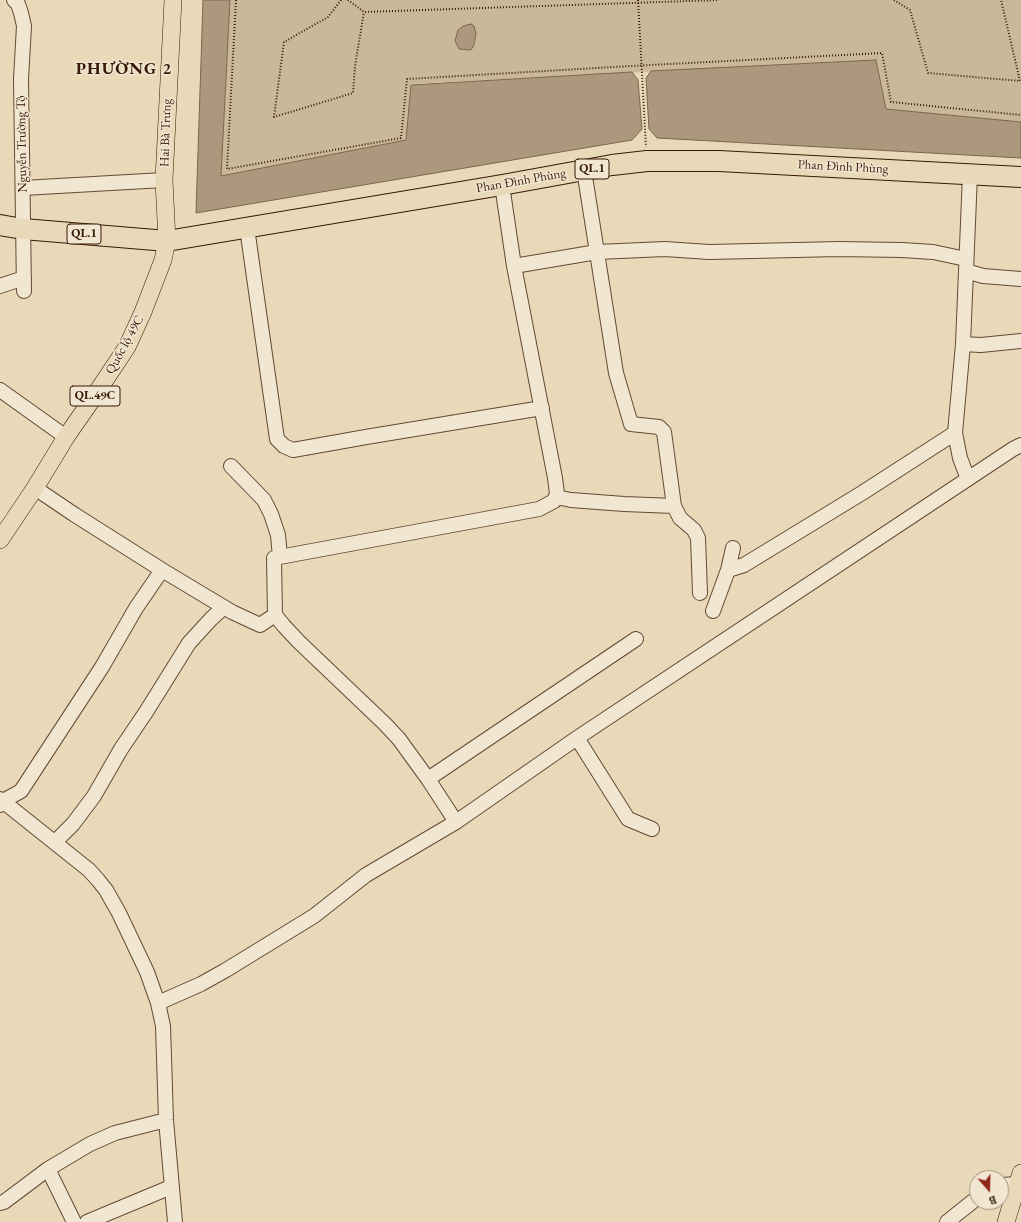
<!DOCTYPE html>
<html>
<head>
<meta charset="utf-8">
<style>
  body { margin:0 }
  #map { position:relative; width:1021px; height:1222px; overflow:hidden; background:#e8d9b8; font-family:"EB Garamond",serif }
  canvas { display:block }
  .north { position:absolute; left:969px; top:1170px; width:40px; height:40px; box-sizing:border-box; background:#f0e6d1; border:1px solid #a79481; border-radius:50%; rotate:160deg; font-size:11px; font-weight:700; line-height:16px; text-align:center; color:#391908 }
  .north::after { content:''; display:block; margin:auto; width:14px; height:18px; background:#8f2418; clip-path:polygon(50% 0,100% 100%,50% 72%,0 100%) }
</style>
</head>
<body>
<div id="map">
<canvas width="1021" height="1222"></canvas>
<div class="north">B</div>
</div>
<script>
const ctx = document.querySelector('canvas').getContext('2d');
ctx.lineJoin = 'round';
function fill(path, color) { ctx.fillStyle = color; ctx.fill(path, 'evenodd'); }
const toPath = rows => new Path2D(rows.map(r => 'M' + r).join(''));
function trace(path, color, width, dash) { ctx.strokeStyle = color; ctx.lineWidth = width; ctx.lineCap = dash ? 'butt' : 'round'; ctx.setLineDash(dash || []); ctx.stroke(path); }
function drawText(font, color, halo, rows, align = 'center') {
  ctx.font = font + ' "EB Garamond",serif'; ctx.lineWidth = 3; ctx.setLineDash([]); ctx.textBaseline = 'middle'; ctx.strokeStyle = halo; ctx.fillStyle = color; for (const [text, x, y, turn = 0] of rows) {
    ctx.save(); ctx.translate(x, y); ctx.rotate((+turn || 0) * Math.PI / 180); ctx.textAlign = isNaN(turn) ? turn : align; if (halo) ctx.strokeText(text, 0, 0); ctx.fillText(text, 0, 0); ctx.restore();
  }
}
const green = toPath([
  [230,0,1021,0,1021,122,886,109,876,60,411,84,406,140,221,176]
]);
const water = toPath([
  [203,0,230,0,221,176,406,140,411,85,632,72,638,80,642,129,632,140,196,213,203,0],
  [471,24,474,26,476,33,474,45,471,50,459,49,455,41,458,30,463,26,471,24],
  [876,60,886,109,1021,122,1021,158,657,138,649,129,646,78,651,71,876,60]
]);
const path = toPath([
  [236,0,227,169,401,138,407,79,631,66,882,53,891,102,1021,115],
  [341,0,328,17,284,42,274,117,353,93,355,66,364,12],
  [348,0,364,12,719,0],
  [638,0,646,147],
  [894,0,910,10,928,73,1020,81,1001,0]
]);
const minor = toPath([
  [14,0,18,4,21,13,24,26,21,79,24,291],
  [584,170,616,373,631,424,659,427,664,432,674,506,680,518,694,530,698,538,700,593],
  [970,174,966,271,983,276,1021,279],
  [23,188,164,180],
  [247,228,277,439,284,446,293,450,366,437,542,408],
  [514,266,597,252,665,249,709,252,839,249,902,250,933,252,966,259],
  [966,271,963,344,955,433,960,458,968,479],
  [0,286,24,278],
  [963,344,981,345,1021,341],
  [0,390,66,437],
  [231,466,264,500,271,514,278,535,280,557],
  [35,488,75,515,162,570,232,612,260,625,275,615,274,558,539,509,554,501,557,494,555,478,514,266,502,185],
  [556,497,571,500,624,504,674,506],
  [728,570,744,565,862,493,955,433],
  [713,611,728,570,733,548],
  [275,615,284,626,299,642,385,724,399,739,428,779,456,822],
  [577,738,628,819,652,829],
  [428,779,636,639],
  [0,799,89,870,98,880,106,890,119,913,147,972,158,1003,163,1026,166,1120,175,1222],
  [0,805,3,801,21,791,102,667,136,608,162,570],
  [55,842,73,824,94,796,121,749,146,712,189,643,211,619,224,607],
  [158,1003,201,984,226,970,314,916,366,875,456,822,577,738,1013,449,1021,445],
  [48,1169,74,1222],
  [1001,1185,1018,1184],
  [0,1203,4,1202,48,1169,90,1144,115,1133,166,1120],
  [87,1222,171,1187],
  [947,1222,977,1198]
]);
const major = toPath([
  [0,540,35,488,66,437,91,401,127,347,143,312,163,260,167,241,164,180,173,0],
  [1006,1222,1021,1173]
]);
const highway = toPath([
  [0,225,23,229,167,241,502,185,612,165,647,161,719,161,1021,177]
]);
const shields = [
  [592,169,34],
  [84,234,34],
  [95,396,50]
];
const shieldNames = [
  ["QL.1",592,169],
  ["QL.1",84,234],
  ["QL.49C",95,396]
];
const streetNames = [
  ["Hai Bà Trưng",166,133,-88],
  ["Nguyễn Trường Tộ",22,144,-91],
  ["Phan Đình Phùng",843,167,3],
  ["Phan Đình Phùng",521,181,-10],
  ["Quốc lộ 49C",125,345,-61]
];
const districtNames = [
  ["PHƯỜNG 2",124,69]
];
fill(green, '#cab89a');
fill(water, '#ac987c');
trace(water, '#7e654e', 1);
trace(minor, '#654934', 16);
trace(major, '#391908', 18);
trace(highway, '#391908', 22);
trace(path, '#391908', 2, [1, 2]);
trace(minor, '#f0e6d1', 14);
trace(major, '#e8d9b8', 17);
trace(highway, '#e8d9b8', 20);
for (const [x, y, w] of shields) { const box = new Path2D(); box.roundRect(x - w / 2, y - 10, w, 20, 3); ctx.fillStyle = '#f0e6d1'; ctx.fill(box); trace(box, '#391908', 1); }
drawText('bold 12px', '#391908', null, shieldNames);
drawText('13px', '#391908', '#f0e6d1', streetNames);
ctx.letterSpacing = '1px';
drawText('bold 17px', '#391908', '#f0e6d1', districtNames);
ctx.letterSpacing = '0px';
</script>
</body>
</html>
